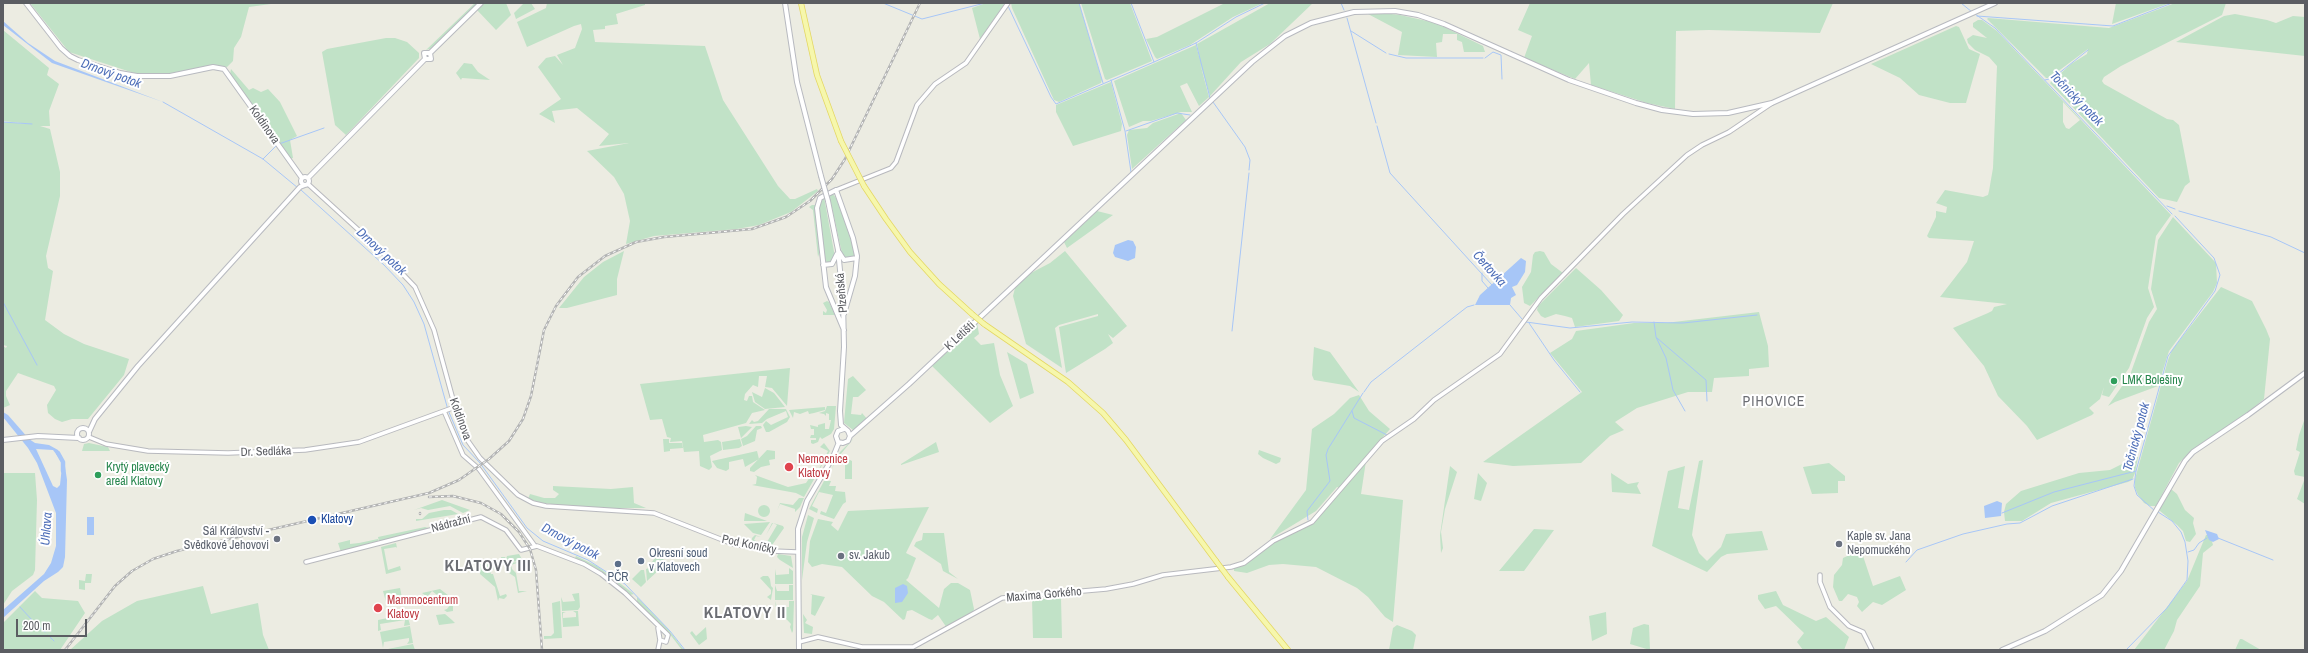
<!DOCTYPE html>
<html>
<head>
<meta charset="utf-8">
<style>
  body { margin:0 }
  #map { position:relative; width:2308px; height:653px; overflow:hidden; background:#ecece2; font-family:"Archivo Narrow",sans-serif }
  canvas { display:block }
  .frame { position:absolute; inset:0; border:4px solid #5b5d62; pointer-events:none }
  .scale { position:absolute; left:16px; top:619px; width:71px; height:18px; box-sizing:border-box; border:2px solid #5b5d62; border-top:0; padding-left:5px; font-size:12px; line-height:14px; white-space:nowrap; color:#5b5d62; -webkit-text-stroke:3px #fff; paint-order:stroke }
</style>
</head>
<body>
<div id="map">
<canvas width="2308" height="653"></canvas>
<div class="frame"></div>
<div class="scale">200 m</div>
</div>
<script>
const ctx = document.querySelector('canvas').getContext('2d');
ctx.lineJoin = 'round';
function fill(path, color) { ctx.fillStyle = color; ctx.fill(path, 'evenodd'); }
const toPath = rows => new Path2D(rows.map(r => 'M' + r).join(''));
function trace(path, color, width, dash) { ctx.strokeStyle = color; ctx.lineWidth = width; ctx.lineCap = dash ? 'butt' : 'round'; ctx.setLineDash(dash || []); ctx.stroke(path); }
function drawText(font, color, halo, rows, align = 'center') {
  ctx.font = font + ' "Archivo Narrow",sans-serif'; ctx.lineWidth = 4; ctx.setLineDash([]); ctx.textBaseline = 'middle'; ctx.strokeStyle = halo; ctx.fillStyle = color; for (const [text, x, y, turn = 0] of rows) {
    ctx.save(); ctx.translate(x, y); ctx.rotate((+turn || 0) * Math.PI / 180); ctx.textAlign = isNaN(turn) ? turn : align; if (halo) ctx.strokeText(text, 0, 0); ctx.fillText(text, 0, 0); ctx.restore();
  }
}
const green = toPath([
  [30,3,278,3,249,7,241,37,234,48,233,61,227,67,213,65,169,74,137,74,69,52],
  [475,3,477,4,433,48,426,50],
  [485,3,506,3,511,15,496,30,477,10],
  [524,3,531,3,535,9,516,19,514,13],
  [547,3,645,3,645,5,616,14,618,24,605,26,605,29,593,30,595,42,705,46,723,100,778,186,790,199,795,199,817,189,818,191,791,212,759,225,737,229,654,236,626,244,630,221,624,194,614,177,587,151,629,143,599,146,609,134,577,108,552,111,555,123,539,114,561,99,538,67,546,58,555,56,563,65,557,55,575,48,582,29,581,24,574,26,527,47,517,22,546,8],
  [986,3,1003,3,1004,5,980,39,972,8],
  [1011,3,1079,3,1102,80,1101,83,1059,102,1054,100,1012,8],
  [1081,3,1130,3,1152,61,1107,80,1105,79],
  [1225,3,1263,3,1233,17,1190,45,1157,59,1155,57,1146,39,1157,37],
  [1270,3,1313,3,1270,44,1241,62,1210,96,1200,63,1209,97,1199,106,1187,83,1180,86,1192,112,1181,112,1151,121,1143,121,1129,127,1114,81,1196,45,1200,60,1197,44],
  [1530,3,1833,3,1820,33,1709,30,1676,31,1675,109,1647,103,1591,85,1589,63,1575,79,1524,58,1532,36,1518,30],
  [2116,3,2170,3,2112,24],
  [2175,3,2226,3,2222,15,2121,66,2104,77,2102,81,2104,84,2167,119,2173,120,2179,125,2190,182,2185,186,2177,202,2159,198,2050,83,2071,64,2087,54,2088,49,2049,78,2046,78,1987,19,1988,18,2109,28],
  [1383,13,1400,15,1436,23,1483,46,1485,52,1464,52,1462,42,1457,40,1457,34,1443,34,1442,42,1436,43,1437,57,1398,55,1402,32,1368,14],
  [2235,14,2267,20,2276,23,2293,16,2305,17,2305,56,2176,42,2224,16],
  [1978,20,1982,20,1997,31,2171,215,2156,236,2148,288,2154,307,2147,318,2129,368,2109,397,2102,395,2104,387,2100,399,2089,408,2094,413,2092,415,2037,440,2027,426,1998,396,1984,366,1953,328,1988,313,1992,311,1994,307,2007,304,1940,297,1967,262,1974,241,1929,238,1927,236,1936,217,1936,211,1946,213,1947,207,1936,203,1945,190,1983,197,1988,195,1989,191,1993,168,1997,66,1989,57,1975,50,1968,43,1967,39,1973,35,1987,38,1973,27,1973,23],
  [2063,102,2080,120,2069,129,2066,128,2063,122],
  [1956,26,1959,27,1969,49,1980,54,1966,103,1950,103,1919,95,1900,78,1871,64],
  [3,30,49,68,47,75,59,84,49,111,50,126,40,126,50,129,60,172,60,196,46,256,48,268,53,271,45,320,64,334,84,344,129,359,124,375,88,419,72,419,62,422,55,419,48,413,47,405,56,390,54,386,18,373,6,391,6,396,10,405,3,408,3,346,6,348,7,346,3,345,3,122,30,124,3,121],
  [386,38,395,38,407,42,419,53,419,58,346,135,335,125,322,52,327,49],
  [464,63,472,64,478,72,490,80,462,78,461,80,456,73],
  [231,69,249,90,253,88,261,92,268,89,280,102,297,136,290,140,293,158,289,159,271,130,268,128,230,74],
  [1111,82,1122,124,1121,131,1073,146,1056,112,1056,105],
  [1181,113,1186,120,1132,169,1127,135,1129,130,1147,128,1153,123],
  [829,194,833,194,836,198,853,242,855,255,852,258,843,258],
  [824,197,835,257,832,262,828,263,824,260,819,209,820,200],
  [812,205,816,205,820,251,818,257,813,210,809,207],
  [1097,211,1113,215,1067,248,1064,242],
  [2173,217,2216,263,2217,283,2213,292,2169,351,2158,386,2115,402,2108,406,2130,375,2149,322,2157,309,2151,289,2158,240],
  [624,251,617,279,617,295,567,308,559,308,584,277,603,262],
  [1065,251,1127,326,1113,338,1108,334,1113,343,1105,349,1066,373,1059,327,1098,316,1098,314,1059,325,1055,328,1062,368,1026,344,1013,296,1015,288,1029,274,1050,263],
  [1540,251,1544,252,1551,264,1563,273,1530,306,1524,303,1522,287,1531,272,1533,255,1535,252],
  [1576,268,1601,290,1623,315,1619,321,1575,327,1572,318,1565,316,1556,314,1545,318,1541,316,1537,310,1538,306],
  [2221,287,2252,301,2266,329,2270,339,2264,399,2242,417,2193,449,2179,463,2156,506,2150,506,2144,503,2138,495,2135,488,2135,479,2168,360,2172,350],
  [827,301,829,302,835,315,823,315,823,311,826,313,827,310,823,303],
  [1759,312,1768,346,1769,367,1749,369,1749,376,1714,378,1712,392,1688,392,1637,408,1615,422,1624,430,1610,436,1581,463,1513,466,1483,462,1582,392,1550,353,1572,339,1576,331,1634,323,1665,323],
  [977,323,979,334,974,338,981,345,994,343,1000,375,1013,406,990,423,932,366],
  [1314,347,1330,352,1359,392,1350,386,1314,380,1312,375],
  [1007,352,1027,364,1034,393,1020,399],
  [790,368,787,406,772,388,765,387,767,376,759,376,758,387,753,385,745,394,744,400,747,401,749,396,752,396,753,402,765,410,752,413,746,423,703,435,704,442,718,440,721,442,722,450,710,456,712,467,709,470,700,466,699,451,684,452,682,441,670,442,671,438,667,437,662,419,650,420,640,384],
  [853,376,866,390,858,397,853,397,851,414,861,415,862,413,868,420,853,430,844,423,848,379],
  [765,388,774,393,785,407,765,409,755,402,752,392,762,397],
  [1359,395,1369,411,1390,429,1339,488,1337,487,1316,511,1270,539,1306,490,1312,429,1334,414,1350,398],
  [827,406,836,406,834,429,831,434,822,439,820,437,818,442,813,444,811,443,811,440,816,440,816,438,810,438,811,435,814,435,814,429,811,429,810,425,818,427,818,425,825,423,825,429,829,429,831,420,829,420,829,414,826,413,826,416,824,414,819,413,825,411],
  [825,407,825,410,814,413,809,414,808,411,800,414,794,412,793,418,789,410],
  [769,409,786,409,790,417,787,422,769,432,766,432,763,425,766,421,771,425,788,417,786,411,767,419,762,423,749,424,752,420,754,422,758,421],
  [2305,418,2305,477,2295,475,2294,471,2300,452,2296,450,2299,435],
  [746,426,752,427,741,438,738,427],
  [756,426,761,426,762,428,757,430,755,441,743,446,741,439,747,436],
  [854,438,840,455,852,461,852,479,845,479,845,464,835,463,830,472,840,452],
  [663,439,669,439,669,443,682,443,683,448,670,449,670,451,664,452],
  [740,439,742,446,739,448,723,450,722,442],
  [936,442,939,452,901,465,901,464],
  [89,443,108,447,110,451,82,451,84,444],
  [824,443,830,451,804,497,796,493,752,485,756,484,757,477,755,475,788,487,806,483,810,477,815,477,828,451,820,447],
  [767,450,775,451,775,459,769,460,770,465,761,467,754,472,750,471,750,468],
  [1259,450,1281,458,1280,462,1276,464,1263,458,1258,454],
  [757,451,759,459,745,467,743,459,729,462,729,469,726,471,717,468,712,461],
  [2136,457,2138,457,2135,473,2132,480,2128,482,2051,503,2022,521,2005,521,2004,512,2006,504,2021,491,2079,473,2110,470],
  [1703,460,1692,535,1699,553,1707,561,1721,547,1726,534,1762,531,1768,550,1727,554,1721,557,1707,572,1652,546,1668,471,1685,466,1678,508,1689,510,1699,461],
  [1366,461,1361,494,1403,500,1393,622,1385,617,1368,597,1357,588,1316,567,1283,564,1269,565,1247,573,1234,571,1234,568,1246,562,1274,542,1313,523],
  [1829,463,1845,476,1845,481,1838,481,1838,493,1812,494,1803,467],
  [1450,466,1457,472,1445,509,1441,532,1443,548,1441,553,1440,535],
  [3,473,35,473,37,500,35,570,33,575,12,591,3,605],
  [1478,473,1487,483,1481,501,1474,499],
  [1611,473,1628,484,1639,482,1637,486,1641,494,1612,492],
  [2305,478,2305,504,2297,499],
  [824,481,831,481,829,486,836,486,835,491,845,492,846,502,843,504,834,519,820,514,821,511,826,513,833,495,819,492,812,506,818,509,817,513,809,509],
  [553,486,611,489,633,487,634,503,646,508,588,508,542,503,528,499,530,494,544,498,555,498,559,494,553,490],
  [2171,489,2177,494,2185,510,2194,518,2193,523,2196,534,2190,542,2186,541,2183,531,2177,525,2160,511,2159,508],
  [799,498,804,498,800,507,795,512,795,509,780,504,777,511,780,503,793,505],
  [442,500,470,510,463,513,450,506,428,510,421,508,414,510],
  '758 511a6 6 0 1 1 12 0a6 6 0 1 1-12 0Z',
  [929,507,906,553,916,558,908,578,906,580,939,608,944,589,951,583,958,583,970,590,974,609,973,612,947,628,938,615,932,620,929,619,912,610,907,611,905,619,903,620,884,602,872,596,842,567,822,564,812,567,808,562,810,541,818,519,833,522,831,525,838,531,848,511],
  [444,510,451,510,458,514,416,521,416,519,422,519,429,513],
  [745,513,767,521,744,521],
  [808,515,814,518,807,542,802,580,802,537],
  [770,522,761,535,753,533,744,524],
  [772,523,773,523,783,526,784,528,770,548,749,544,752,544,752,538,755,535,761,537,756,536,754,540,762,544,764,541,767,542,777,525,773,523,766,535],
  [425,527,429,528,379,542,378,537],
  [1534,529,1554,530,1524,571,1499,571],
  [923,533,944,533,949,572,958,579,943,571,941,564,914,546,916,542,922,540],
  [2206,535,2210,535,2213,545,2203,553,2200,586,2177,620,2174,631,2164,650,2134,650,2187,581],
  [378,539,378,543,341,552,338,543,350,540,350,544,359,543],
  [396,543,397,548,396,547,384,549,388,570,400,566,401,570,386,574,381,547],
  [1861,550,1873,586,1900,576,1906,590,1882,605,1873,602,1862,612,1857,606,1859,602,1857,597,1848,594,1842,601,1839,601,1833,587,1834,575,1842,565,1843,558],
  [519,554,523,561,502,562,501,557,505,557,506,559,507,556],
  [658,554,667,563,661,568,649,566],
  [778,554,791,556,793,568,780,560,777,557],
  [576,556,597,566,634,594,630,595,614,580,594,567,575,558],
  [520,562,511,565,512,569,516,573,519,591,527,591,518,593,515,577,509,573,506,563],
  [500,563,500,568,490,570,491,574,493,574,500,596,506,594,507,596,504,599,499,598,498,601,495,587,480,574,479,564],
  [652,567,660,569,647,581,646,569],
  [789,568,793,571,793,584,775,584,775,569,776,575,789,574],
  [641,570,644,570,646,582,641,587,632,579],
  [86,574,92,574,91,583,85,583,85,590,79,589,79,580,85,581],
  [763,576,768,576,770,579,771,586,773,588,771,600,767,597,771,594,771,590,760,578],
  [775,585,777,591,789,591,789,585,793,585,793,600,775,600],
  [203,586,211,614,258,603,263,635,269,650,70,650,102,621,137,601],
  [400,588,402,598,386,602,383,591],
  [440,589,453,599,453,611,447,612,444,610,447,609,450,605,432,591,429,595,430,599,422,593],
  [35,591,42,598,78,601,85,613,60,650,3,650,4,622],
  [1776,591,1783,605,1816,621,1826,617,1849,637,1844,650,1803,650,1797,642,1804,633,1776,606,1765,609,1758,599,1758,595],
  [579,593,580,607,578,610,562,611,561,597,563,602,575,601,572,594],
  [810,594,825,597,815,616,811,614,812,595],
  [637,597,668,629,684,650,682,650,669,633,637,602],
  [1061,598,1062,638,1033,638,1032,599],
  [560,601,562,638,544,639,544,636,551,636,554,633,552,603],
  [775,601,777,607,789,607,789,601,794,601,793,631,792,633,790,627,791,624,776,608],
  [573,611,578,611,579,626,563,627,562,612,566,612,563,613,563,618,576,617,576,613],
  [1606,612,1607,634,1592,641,1589,616],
  [407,614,410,625,404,626,405,620,380,624,381,630,378,631,378,620],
  [445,614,452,620,455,623,439,625,436,615],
  [803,614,807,620,805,623,813,627,812,634,804,633],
  [1644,624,1649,625,1650,650,1630,644,1633,628],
  [1397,625,1412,631,1416,635,1413,650,1389,650,1393,628],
  [410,626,413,643,407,644,409,641,409,638,384,642,383,648,380,632],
  [706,627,707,639,699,645,690,633,692,631,696,636],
  [2240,639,2242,639,2261,650,2235,650],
  [413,644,415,650,383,650]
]);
const water = toPath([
  [3,21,28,43,55,61,163,102,52,63,3,25],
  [1128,240,1133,241,1136,247,1135,258,1128,261,1115,257,1113,253,1115,245],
  [1521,258,1526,261,1525,272,1517,285,1512,287,1516,295,1511,298,1510,305,1475,305,1480,295],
  [3,412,8,415,29,439,35,443,49,445,58,450,61,456,59,458,53,450,36,449,53,486,57,488,60,485,62,466,65,466,67,480,65,557,63,567,58,572,44,581,3,618,3,610,44,574,51,563,56,546,56,513,37,463,28,448,3,417],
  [1997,501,2002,503,2001,516,1985,518,1984,506],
  [87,517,94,517,94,535,87,535],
  [2205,530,2217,534,2219,539,2213,542,2209,540],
  [903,584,907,586,908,593,902,602,895,603,895,588]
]);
const stream = toPath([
  [787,3,792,3],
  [883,3,922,19,985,3],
  [1079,3,1103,83],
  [1131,3,1154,62,1196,43,1236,17,1265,3],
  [1341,3,1344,10],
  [1961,3,1972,12],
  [1008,6,1051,97,1056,104,1154,62],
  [1975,14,1995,28,2172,214],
  [1977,16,2113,26,2172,3],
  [1347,18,1376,123],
  [1351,31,1386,53],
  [1196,43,1210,98],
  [1389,54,1406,58,1483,58],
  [1485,58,1493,52,1501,55,1502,79],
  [1111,80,1125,131,1131,172],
  [2045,80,2053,78,2088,50],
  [163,102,263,159,298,188],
  [1213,102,1245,147,1250,160,1249,170],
  [3,122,32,124],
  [1377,126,1390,173,1492,285],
  [1126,131,1177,113,1190,115],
  [279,144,324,128],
  [263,159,276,146],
  [301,190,384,265,403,285,414,302,424,324,448,410,463,445,480,463,527,528,543,541,588,560,625,584,670,631,685,650],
  [2167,206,2175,209],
  [2179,211,2271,237,2305,253],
  [1482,273,1482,281,1488,288],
  [3,302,37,365],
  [1510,305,1522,319],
  [1526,322,1570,328,1632,322,1683,323,1757,315],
  [1654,322,1656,337,1666,358,1673,390,1685,411],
  [1529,323,1554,360,1580,392],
  [1232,331,1249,173],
  [1657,338,1706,380,1707,401],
  [1364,392,1371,382,1467,307,1474,305],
  [1352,411,1354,418,1387,435],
  [2155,511,2137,495,2134,486,2136,471,2168,356,2215,291,2220,275,2214,258,2175,216],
  [2002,513,2054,492,2136,471],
  [1308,520,1307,511,1330,481,1326,455,1328,449,1363,393],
  [2218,538,2273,560],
  [2188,552,2194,550,2199,543,2207,538],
  [1906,562,1917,550,1963,534,2007,524,2020,523,2052,506,2133,479],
  [20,607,32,620],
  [34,622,45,632],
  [48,635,54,641],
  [2126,650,2167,608,2187,580,2188,561,2185,542,2181,532,2172,521,2158,512]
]);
const river = toPath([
  [58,453,63,462,63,471]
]);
const tertiary = toPath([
  [308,184,375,245,415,287,434,330,455,407,468,441,480,458,518,495,533,503,546,506,654,513,733,544,772,551,797,552],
  [836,190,891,168,896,162,917,105,935,84,966,63,1008,3],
  [444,411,463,455,479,469,535,546],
  [89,437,106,444,148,451,228,453,305,450,359,442,455,407],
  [306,562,481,517,506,530,521,550,537,546,584,564,601,574,625,593,668,635,666,642,660,640],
  [1820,575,1820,582,1830,607,1849,626,1863,632,1872,650],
  [658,628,660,640,658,650],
  [799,642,818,637,862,647,913,647,1002,598,1106,589,1133,584,1163,575,1231,567,1244,563,1273,541,1312,522,1382,441,1414,419,1434,400,1500,354,1541,298,1623,214,1687,155,1702,145,1729,132,1772,103]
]);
const secondary = toPath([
  [26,3,61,48,70,56,78,60,120,73,137,76,170,76,213,67,224,69,302,178],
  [785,3,797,82,821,176],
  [430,53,481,3],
  '301 181a4 4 0 1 1 8 0a4 4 0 1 1-8 0Z',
  [308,178,425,59,431,59,430,53,424,53,425,59],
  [828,201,838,250,843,300,844,347,840,411,841,425,848,431,850,436,848,441,843,443,838,442,836,436,838,431,844,429],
  [839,252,844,260,857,258],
  [823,265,832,264,837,254],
  [844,314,855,276,857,256,853,238,836,190,820,198,817,208,826,287,844,330],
  '77 434a6 6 0 1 1 12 0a6 6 0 1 1-12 0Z',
  [89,432,95,419,138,366,300,187,305,185],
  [850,436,909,384,1252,62,1285,36,1311,23,1354,12,1395,11,1418,15,1444,24,1569,80,1636,103,1662,110,1693,114,1728,113,1772,103,1995,3],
  [3,440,38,436,79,438],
  [799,650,798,529,807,501,833,457,839,442],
  [2002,650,2045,631,2102,595,2121,571,2185,461,2193,452,2248,415,2305,373]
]);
const primary = toPath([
  [801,3,817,75,841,141],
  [864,186,886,219,910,252,939,284,972,314],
  [984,324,1068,382,1103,413,1126,440,1216,561],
  [1228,577,1288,650]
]);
const rail = toPath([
  [429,497,453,496,481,503,501,514,519,532,530,549,536,570,542,650],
  [420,513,420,514],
  [65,650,115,586,132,571,153,559,177,551,429,493,459,480,489,459,509,441,523,419,531,396,544,330,556,306,578,277,605,256,636,242,664,237,752,229,786,217,810,201,832,179,845,159,920,3]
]);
const secondaryBridge = toPath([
  [821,176,828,201]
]);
const primaryBridge = toPath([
  [841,141,864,186],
  [972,314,984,324],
  [1216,561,1228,577]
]);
const markers = [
  [2114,381,4,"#2e9e5b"],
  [789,467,5,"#e0444e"],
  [98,475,4,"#2e9e5b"],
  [312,520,5,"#1a4fb4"],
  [277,539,4,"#6b7280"],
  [1839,544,4,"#6b7280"],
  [841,556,4,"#6b7280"],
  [641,561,4,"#5c6f8a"],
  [618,564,4,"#5c6f8a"],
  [378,608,5,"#e0444e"]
];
const streetNames = [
  ["Koldinova",264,125,55],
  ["Plzeňská",842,293,-95],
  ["K Letišti",960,336,-43],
  ["Koldinova",460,419,70],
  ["Dr. Sedláka",266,452,-2],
  ["Nádražní",451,524,-15],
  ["Pod Koníčky",749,545,12],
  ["Maxima Gorkého",1044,595,-5]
];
const leisureNames = [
  ["LMK Bolešiny",2122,381],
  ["Krytý plavecký",106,468],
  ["areál Klatovy",106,482]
];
const healthNames = [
  ["Nemocnice",798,460],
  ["Klatovy",798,474],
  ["Mammocentrum",387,601],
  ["Klatovy",387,615]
];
const transitNames = [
  ["Klatovy",321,520]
];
const worshipNames = [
  ["Sál Království -",269,532,"right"],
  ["Svědkové Jehovovi",269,546,"right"],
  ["Kaple sv. Jana",1847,537],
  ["Nepomuckého",1847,551],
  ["sv. Jakub",849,556]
];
const serviceNames = [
  ["Okresní soud",649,554],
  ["v Klatovech",649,568],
  ["PČR",618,578,"center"]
];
const waterNames = [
  ["Drnový potok",111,74,20],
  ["Točnický potok",2076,99,46],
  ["Drnový potok",381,252,43],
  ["Čertovka",1489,269,48],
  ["Točnický potok",2137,437,-75],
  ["Úhlava",47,529,-86],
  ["Drnový potok",570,542,28]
];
const quarterNames = [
  ["PIHOVICE",1774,402]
];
const districtNames = [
  ["KLATOVY III",488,567],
  ["KLATOVY II",745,614]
];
fill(green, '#c1e2c7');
fill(water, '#a7c6f7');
trace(stream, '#a7c6f7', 1);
trace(river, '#a7c6f7', 4.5);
trace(tertiary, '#b8b9be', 5.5);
trace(secondary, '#b8bac0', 6);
trace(primary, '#e4d763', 6);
trace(tertiary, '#fff', 3.5);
trace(secondary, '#fff', 4);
trace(primary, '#f6f7ac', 4.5);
trace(rail, '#b3b4b4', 2.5);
trace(rail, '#fff', 1, [3]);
trace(secondaryBridge, '#b8bac0', 6, []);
trace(primaryBridge, '#e4d763', 6, []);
trace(secondaryBridge, '#fff', 4);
trace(primaryBridge, '#f6f7ac', 4.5);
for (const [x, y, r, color] of markers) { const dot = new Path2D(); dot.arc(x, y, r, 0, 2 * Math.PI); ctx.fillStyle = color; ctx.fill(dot); trace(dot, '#fff', 1.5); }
drawText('12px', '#5b5d62', '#fff', streetNames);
drawText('12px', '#27864d', '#fff', leisureNames, 'left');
drawText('12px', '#be3a42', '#fff', healthNames, 'left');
drawText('12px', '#164399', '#fff', transitNames, 'left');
drawText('12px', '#5b616d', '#fff', worshipNames, 'left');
drawText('12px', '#4e5e75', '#fff', serviceNames, 'left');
drawText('italic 13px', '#4d6eb8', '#fff', waterNames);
ctx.letterSpacing = '1px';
drawText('14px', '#6c6e74', '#fff', quarterNames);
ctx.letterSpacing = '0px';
ctx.letterSpacing = '1px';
drawText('bold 16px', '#6c6e74', '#fff', districtNames);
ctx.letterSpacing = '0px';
</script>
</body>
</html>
